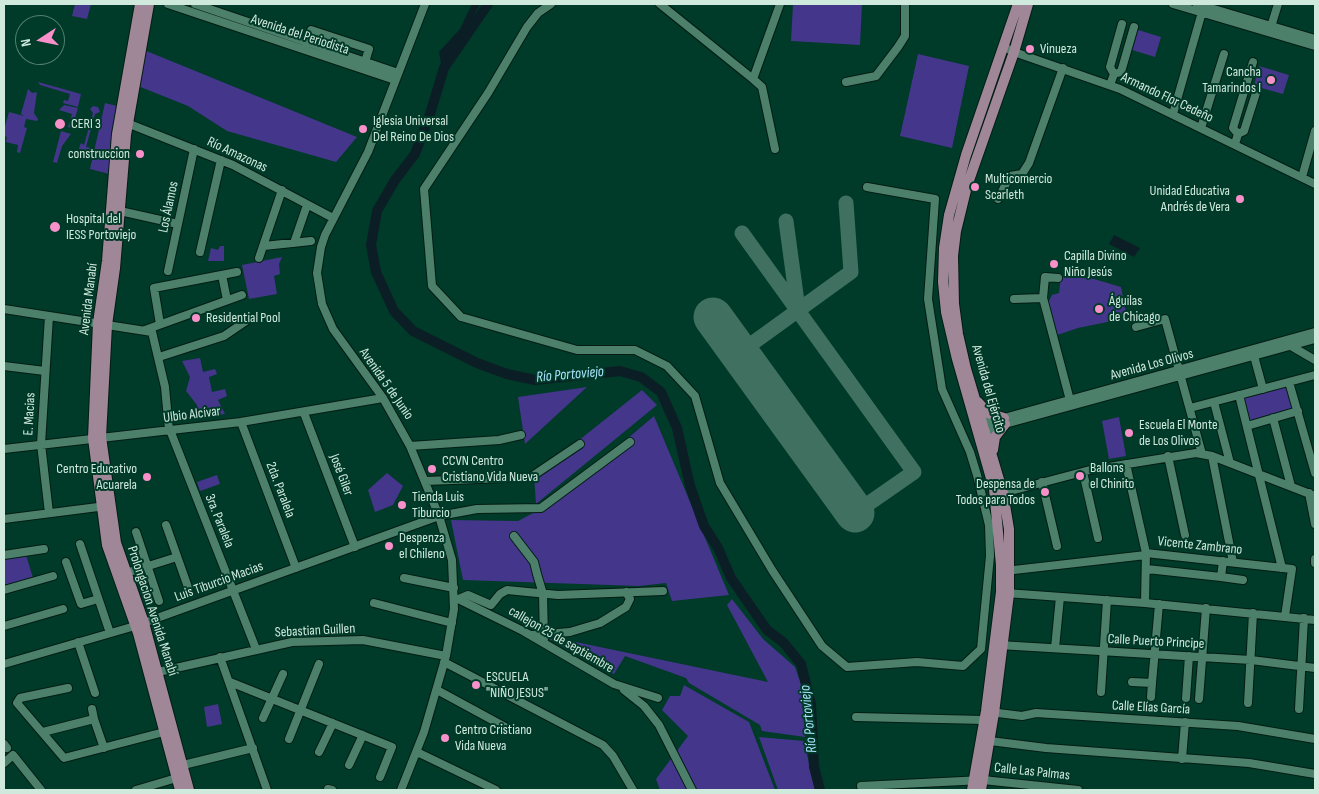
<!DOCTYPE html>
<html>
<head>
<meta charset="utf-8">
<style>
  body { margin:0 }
  #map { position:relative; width:1319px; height:794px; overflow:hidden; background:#003a28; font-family:"Sofia Sans Condensed",sans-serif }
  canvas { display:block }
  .frame { position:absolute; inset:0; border:5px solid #cfe9dd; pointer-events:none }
  .north { position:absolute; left:15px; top:15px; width:50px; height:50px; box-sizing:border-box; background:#003a28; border:1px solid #538070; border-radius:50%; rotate:259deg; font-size:14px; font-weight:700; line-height:20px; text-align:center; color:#cfe9dd }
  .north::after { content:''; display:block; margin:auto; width:18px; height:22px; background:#f890ca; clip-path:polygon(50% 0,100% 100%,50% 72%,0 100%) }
</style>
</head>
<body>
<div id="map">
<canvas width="1319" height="794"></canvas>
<div class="frame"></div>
<div class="north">N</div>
</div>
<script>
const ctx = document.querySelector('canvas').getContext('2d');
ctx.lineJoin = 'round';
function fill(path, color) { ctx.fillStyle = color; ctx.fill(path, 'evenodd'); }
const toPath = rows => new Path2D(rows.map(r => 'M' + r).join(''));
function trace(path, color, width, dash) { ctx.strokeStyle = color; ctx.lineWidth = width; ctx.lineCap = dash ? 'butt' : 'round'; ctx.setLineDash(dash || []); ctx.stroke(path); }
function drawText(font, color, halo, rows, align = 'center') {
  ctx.font = font + ' "Sofia Sans Condensed",sans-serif'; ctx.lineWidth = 4; ctx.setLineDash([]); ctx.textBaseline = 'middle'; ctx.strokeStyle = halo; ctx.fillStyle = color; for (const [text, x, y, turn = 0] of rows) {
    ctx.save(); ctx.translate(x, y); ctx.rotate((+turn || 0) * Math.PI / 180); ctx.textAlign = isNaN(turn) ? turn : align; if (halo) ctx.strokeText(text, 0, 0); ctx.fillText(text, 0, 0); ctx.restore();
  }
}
const green = toPath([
  [75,4,91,4,87,19,72,16],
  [793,4,862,4,860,45,791,41],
  [1135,29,1161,37,1155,57,1129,49],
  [144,50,357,137,336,162,227,131,188,106,138,86],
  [918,54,969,66,952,148,900,136],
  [1259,66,1289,75,1283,94,1254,86],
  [38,82,81,94,78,107,63,103,64,100,68,101,70,94,40,85],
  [28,89,32,93,37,92,34,113,38,119,37,121,26,119,24,127,27,128,20,153,17,152,18,145,6,142,7,137,4,136,4,130,9,112,24,116,21,114],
  [105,103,117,106,109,174,90,169],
  [64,105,78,108,72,128,68,127,72,114,59,110],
  [93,106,98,107,100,112,95,114,86,147,91,148,90,151,82,154,79,148,81,143,84,145,93,113,90,109],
  [61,131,71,134,62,146,57,163,53,162],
  [220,246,224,246,224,261,208,261,211,248,218,250],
  [282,257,279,264,280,274,274,276,277,294,249,299,242,265],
  [1061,276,1094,279,1121,287,1127,318,1078,328,1057,335,1048,303,1052,295,1059,293],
  [200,358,203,372,215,369,217,374,209,377,212,392,225,389,227,396,218,400,225,414,194,418,197,405,186,391,190,377,182,361],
  [1288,385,1295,409,1248,423,1241,397],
  [587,387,525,444,518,397],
  [642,390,657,405,536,504,534,476],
  [654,416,729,595,672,601,666,583,639,586,463,580,451,520,518,521,552,503],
  [1119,417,1126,456,1109,459,1102,421],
  [387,473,403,486,393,505,375,512,368,490],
  [217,475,220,484,200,491,197,482],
  [26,555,33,578,4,585,4,558],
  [732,599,763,639,795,667,804,693,805,737,762,731,760,725,689,683,686,678,625,656,614,674,542,635,768,682,727,605],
  [684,685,749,722,775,790,660,790,656,779,688,736,662,710,670,696,680,696],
  [218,704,222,724,207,727,204,707],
  [759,737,804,741,815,790,778,790]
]);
const water = toPath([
  [472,4,480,4,463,36,449,57,441,64,439,52,460,29],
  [1114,235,1140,248,1134,257,1109,244]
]);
const river = toPath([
  [488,4,444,68,430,114,415,154,395,180,377,211,371,245,376,272,394,311,413,331,477,363,507,374,535,380,620,371,641,377,661,392,677,428,690,486,704,526,718,548,731,578,767,630,783,642,801,664,811,704,814,767,820,790]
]);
const taxiway = toPath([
  [786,221,798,309],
  [742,233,914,472,855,513],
  [739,353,851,272,846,203]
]);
const runway = toPath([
  [713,317,855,513]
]);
const minor = toPath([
  [168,4,395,80],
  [195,4,398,73],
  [551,4,538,13,527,27,488,93,424,189,432,286,461,317,577,350,635,350,667,366,695,396,720,483,772,570,822,646,847,667,917,662,963,666,981,649,990,556,989,525,977,475,970,452,942,389,938,363,928,299,935,199,867,187],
  [660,4,753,79,780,4],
  [1173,4,1315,46],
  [1197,4,1315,39],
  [1270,30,1278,4],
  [306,44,311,30,369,49,364,65],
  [1004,47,1014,52,1120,89,1315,184],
  [1114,74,1121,72,1134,27],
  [753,79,762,87,775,149],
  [846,82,876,76,898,47,905,36,905,4],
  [1110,85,1114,74,1110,67,1122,24],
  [1173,114,1202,12],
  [126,120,127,123,233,165,333,218],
  [1201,128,1224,54],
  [1238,134,1244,131,1257,90],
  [1235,144,1238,134,1233,128,1253,62],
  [1302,177,1315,131],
  [998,199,1010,176,1022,174,1029,163,1063,68],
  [120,211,178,224],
  [294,243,306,208],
  [264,246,311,241],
  [200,252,221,160],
  [259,258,282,190],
  [168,271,194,149],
  [222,275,227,300],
  [1043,298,1071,404],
  [1014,299,1043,298,1045,277,1058,278],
  [4,309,152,332,165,387,169,430],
  [49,316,41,444,49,513],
  [160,324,154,288,237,272],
  [1136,327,1165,319,1202,454],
  [145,330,242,295],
  [1291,346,1315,360],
  [1254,356,1263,389],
  [159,357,224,336,249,319],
  [4,366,45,371],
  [1289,382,1315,473],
  [1239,395,1282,568],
  [1214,402,1230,463],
  [1190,408,1315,375],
  [304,413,355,547],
  [980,416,987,421,1005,424,1315,339],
  [1273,418,1291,486],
  [241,422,296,568],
  [1247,426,1298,411],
  [170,430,256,649],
  [985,437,995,423,1004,418,1315,332],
  [410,446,499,440,521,435],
  [4,449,241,422,383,398],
  [1168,456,1185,535],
  [1212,456,1233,562],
  [1126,464,1146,553,1145,603],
  [1083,472,1098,538],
  [425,481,531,477,580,444],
  [1042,482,1057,546],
  [1003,493,1090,470,1196,453,1212,456,1315,496],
  [1309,493,1315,524],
  [4,519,106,506],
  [166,525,189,590],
  [136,532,159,601],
  [514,536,534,562,537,574,543,594,544,639],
  [80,544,110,633],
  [4,555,44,549],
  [66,562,81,604,98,599],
  [1315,563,1315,559],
  [1147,569,1221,577,1223,561],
  [1005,571,1146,555,1146,553,1292,569,1285,616],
  [126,573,177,557],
  [1221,577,1243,580],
  [404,578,454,588],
  [4,590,53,576],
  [1006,593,1145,603,1315,620],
  [454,597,523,631,614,684,658,698],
  [461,598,468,595,491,605,500,594,507,590,558,595,663,591],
  [374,603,452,623],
  [4,626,63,609],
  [532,635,570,632,600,623,626,607,630,599,626,592],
  [78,642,95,693],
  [999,645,1251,660,1315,668],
  [1055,648,1060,597],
  [220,657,267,790],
  [444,662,603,745,613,756,633,790],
  [4,664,135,626,439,516,477,509,541,508,630,442],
  [158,672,292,642,363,640,446,656],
  [230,682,392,747,380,777],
  [1132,682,1152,683,1159,604],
  [68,688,20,698,17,703,64,758,164,732],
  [437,690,507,728],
  [624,690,644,706,659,725,692,790],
  [1101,692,1107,600],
  [1151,697,1152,683],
  [1186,698,1189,656],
  [1199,699,1206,608],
  [1248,703,1253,613],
  [92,709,94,719],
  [1299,709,1304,618],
  [990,712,1022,716,1036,713,1238,726,1315,739],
  [856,717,984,720],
  [263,718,283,674],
  [43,732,94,719,104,748],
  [289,739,319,664],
  [990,741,1046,748,1249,763,1315,774],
  [4,744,7,748],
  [319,752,333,723],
  [417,752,496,790],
  [1182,759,1185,722],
  [4,763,13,755,41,790],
  [349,765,363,735],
  [179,766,253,748],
  [861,786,983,780,1078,790],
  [328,789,332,790],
  [136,790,180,777],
  [401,790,424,732,446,656,454,609,452,560,439,516,410,446,383,398,333,329,322,304,317,273,321,247,325,235,368,152,425,4]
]);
const major = toPath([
  [140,4,117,134,107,261,98,323,93,438,107,545,138,633,180,790],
  [149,4,126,135,115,268,107,325,101,437,116,543,144,623,189,790],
  [978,402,988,413,1004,418],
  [993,450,995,437,1005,424],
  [972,790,986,711,1001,592,1001,565,994,489,957,359,946,312,943,282,944,248,949,215,966,155,1018,4],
  [981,790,994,713,1009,594,1009,529,1003,493,966,369,958,334,954,304,953,256,956,231,967,186,1014,52,1028,4]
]);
const markers = [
  [1030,49,5,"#f890ca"],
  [1271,80,5,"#f890ca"],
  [60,124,6,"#f890ca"],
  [363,129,5,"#f890ca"],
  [140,154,5,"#f890ca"],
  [975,187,5,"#f890ca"],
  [1240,199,5,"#f890ca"],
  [55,227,6,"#f890ca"],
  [1054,264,5,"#f890ca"],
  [1099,309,5,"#f890ca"],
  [196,318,5,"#f890ca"],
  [1129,433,5,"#f890ca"],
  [432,469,5,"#f890ca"],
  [1080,476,5,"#f890ca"],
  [147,477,5,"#f890ca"],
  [1045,492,5,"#f890ca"],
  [402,505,5,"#f890ca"],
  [389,546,5,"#f890ca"],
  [476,685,5,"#f890ca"],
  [445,738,5,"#f890ca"]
];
const streetNames = [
  ["Avenida del Periodista",300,35,18],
  ["Armando Flor Cedeño",1167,98,25],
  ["Río Amazonas",237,155,25],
  ["Los Álamos",169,207,-78],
  ["Avenida Manabí",89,299,-83],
  ["Avenida Los Olivos",1152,365,-15],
  ["Avenida 5 de Junio",386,384,55],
  ["Avenida del Ejército",988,389,74],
  ["E. Macias",30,414,-87],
  ["Ulbio Alcívar",192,415,-7],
  ["José Giler",341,475,69],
  ["2da. Paralela",280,490,69],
  ["3ra. Paralela",219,521,68],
  ["Vicente Zambrano",1200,546,6],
  ["Luis Tiburcio Macias",219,582,-20],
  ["Prolongacion Avenida Manabí",152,611,72],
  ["Sebastian Guillen",315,631,-3],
  ["callejon 25 de septiembre",561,640,30],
  ["Calle Puerto Principe",1156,642,3],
  ["Calle Elías García",1151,708,3],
  ["Calle Las Palmas",1032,772,6]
];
const poiNames = [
  ["Vinueza",1040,49],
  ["Cancha",1261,72,"right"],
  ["Tamarindos I",1261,88,"right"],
  ["Iglesia Universal",373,121],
  ["Del Reino De Dios",373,137],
  ["CERI 3",71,124],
  ["construccion",130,154,"right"],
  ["Multicomercio",985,179],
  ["Scarleth",985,195],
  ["Unidad Educativa",1230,191,"right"],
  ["Andrés de Vera",1230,207,"right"],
  ["Hospital del",66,219],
  ["IESS Portoviejo",66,235],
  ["Capilla Divino",1064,256],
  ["Niño Jesús",1064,272],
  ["Águilas",1109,301],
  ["de Chicago",1109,317],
  ["Residential Pool",206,318],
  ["Escuela El Monte",1139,425],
  ["de Los Olivos",1139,441],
  ["CCVN Centro",442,461],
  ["Cristiano Vida Nueva",442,477],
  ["Ballons",1090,468],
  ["el Chinito",1090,484],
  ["Centro Educativo",137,469,"right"],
  ["Acuarela",137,485,"right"],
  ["Despensa de",1035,484,"right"],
  ["Todos para Todos",1035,500,"right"],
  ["Tienda Luis",412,497],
  ["Tiburcio",412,513],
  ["Despenza",399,538],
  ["el Chileno",399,554],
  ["ESCUELA",486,677],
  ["\"NIÑO JESUS\"",486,693],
  ["Centro Cristiano",455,730],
  ["Vida Nueva",455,746]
];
const waterNames = [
  ["Río Portoviejo",570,375,-5],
  ["Río Portoviejo",809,719,-96]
];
fill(green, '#44368b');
fill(water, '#0c1e25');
trace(river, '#0c1e25', 10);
trace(taxiway, '#407060', 15);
trace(runway, '#407060', 39);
trace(minor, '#031d14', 10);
trace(major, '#031d14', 12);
trace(minor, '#4d806b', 8);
trace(major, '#9f8797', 10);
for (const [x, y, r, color] of markers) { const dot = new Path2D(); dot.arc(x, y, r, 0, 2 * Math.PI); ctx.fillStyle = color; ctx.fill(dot); trace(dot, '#003a28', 2); }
drawText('14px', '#cfe9dd', '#003a28', streetNames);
drawText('14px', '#cfe9dd', '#003a28', poiNames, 'left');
drawText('italic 15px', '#aae3fc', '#003a28', waterNames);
</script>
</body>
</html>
